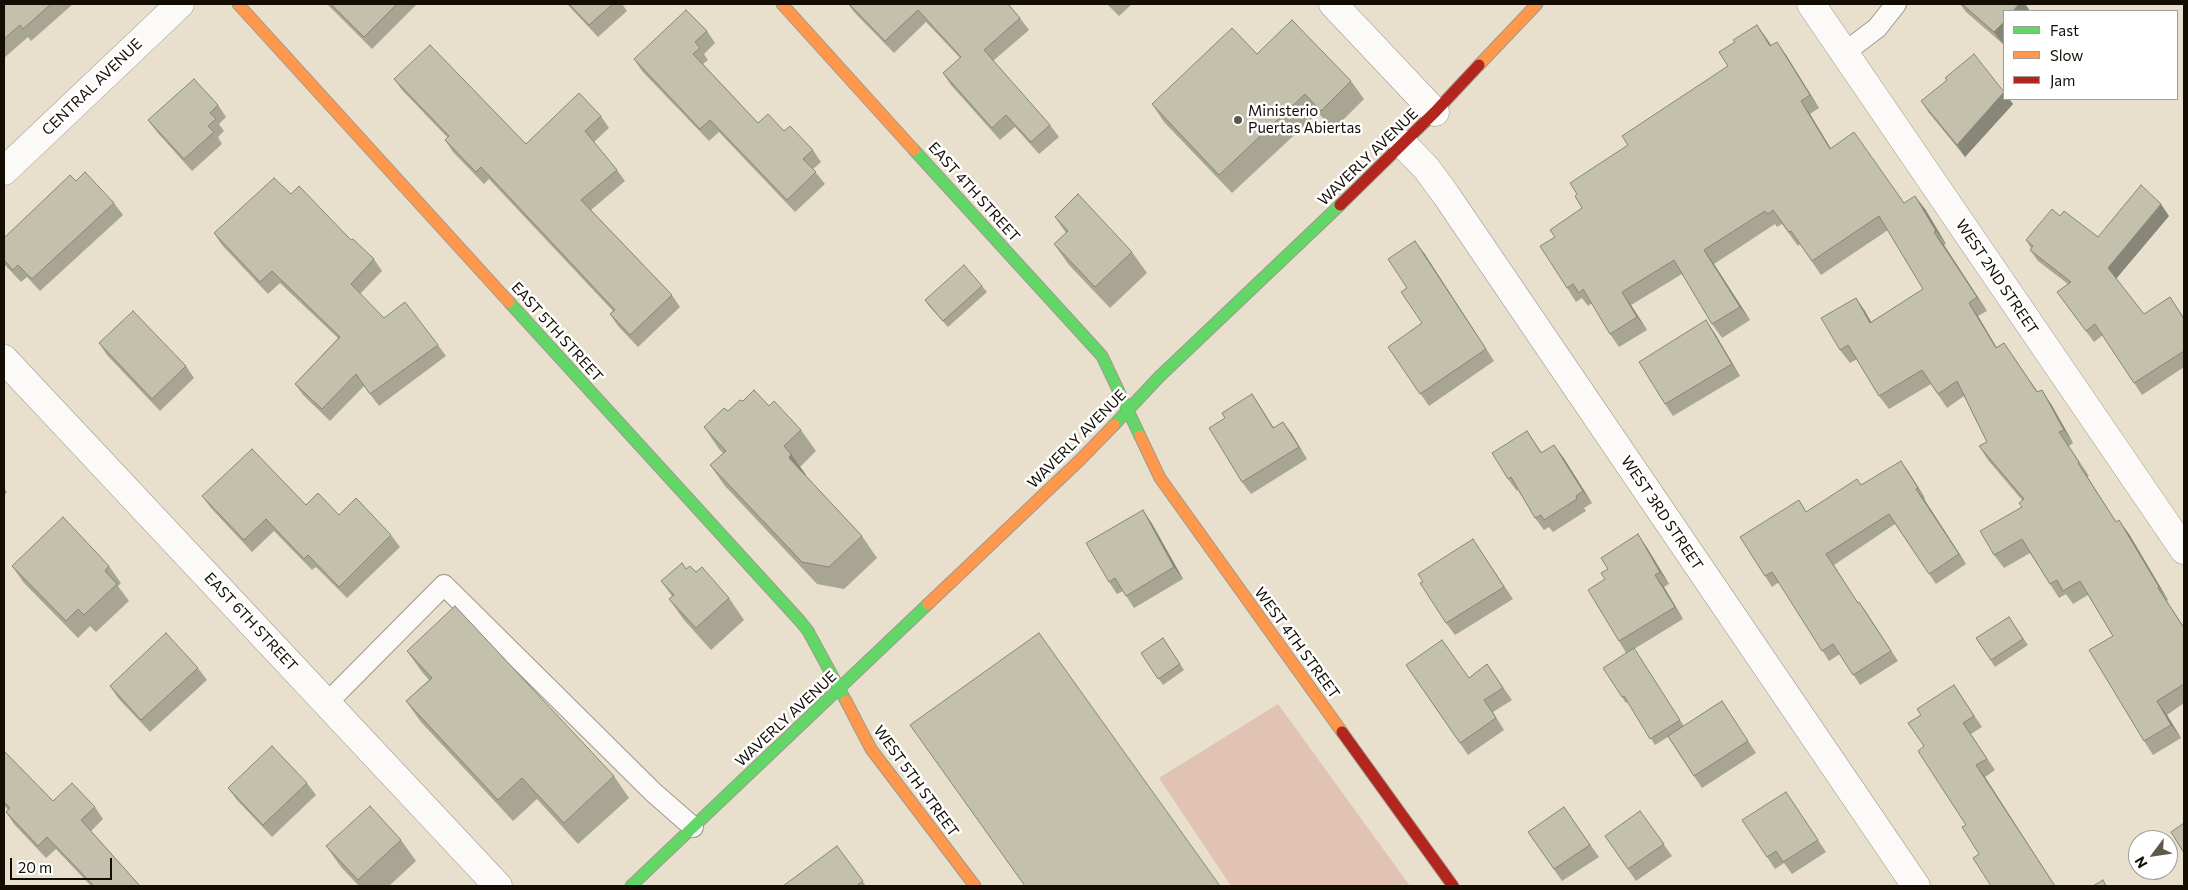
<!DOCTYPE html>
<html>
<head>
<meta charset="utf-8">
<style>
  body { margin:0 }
  #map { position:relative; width:2188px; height:890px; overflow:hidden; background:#e8e0cd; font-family:Commissioner,sans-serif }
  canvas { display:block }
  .frame { position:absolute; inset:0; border:5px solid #130d03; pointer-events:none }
  .legend { position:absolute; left:2003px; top:10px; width:175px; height:90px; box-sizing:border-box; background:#fff; border:1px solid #a19e9a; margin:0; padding:6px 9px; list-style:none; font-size:15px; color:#130d03 }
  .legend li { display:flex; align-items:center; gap:10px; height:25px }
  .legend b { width:25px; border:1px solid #a19e9a }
  .north { position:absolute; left:2128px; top:830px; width:50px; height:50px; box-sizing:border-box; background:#fff; border:1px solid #a19e9a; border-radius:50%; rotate:239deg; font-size:14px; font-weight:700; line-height:20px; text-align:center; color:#130d03 }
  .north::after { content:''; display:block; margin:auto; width:18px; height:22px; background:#5e574a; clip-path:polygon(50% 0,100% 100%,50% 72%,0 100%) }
  .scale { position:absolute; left:10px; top:858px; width:102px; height:22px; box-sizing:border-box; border:2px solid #130d03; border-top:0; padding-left:6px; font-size:15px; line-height:18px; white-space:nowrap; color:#130d03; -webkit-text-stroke:4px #fff; paint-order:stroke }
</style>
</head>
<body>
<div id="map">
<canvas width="2188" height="890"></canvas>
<div class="frame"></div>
<ul class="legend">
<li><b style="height:6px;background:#63d668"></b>Fast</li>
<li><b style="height:6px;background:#ff974d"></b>Slow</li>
<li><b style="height:6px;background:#b3261e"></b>Jam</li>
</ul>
<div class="north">N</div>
<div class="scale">20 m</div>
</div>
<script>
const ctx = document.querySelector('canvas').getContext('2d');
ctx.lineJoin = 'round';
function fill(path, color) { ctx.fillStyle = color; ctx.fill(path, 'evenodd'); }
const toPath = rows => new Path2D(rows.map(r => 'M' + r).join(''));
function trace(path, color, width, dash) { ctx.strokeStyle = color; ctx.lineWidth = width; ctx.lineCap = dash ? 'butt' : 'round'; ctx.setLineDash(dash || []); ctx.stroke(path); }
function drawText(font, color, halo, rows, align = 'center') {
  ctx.font = font + ' Commissioner,sans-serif'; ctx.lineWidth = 5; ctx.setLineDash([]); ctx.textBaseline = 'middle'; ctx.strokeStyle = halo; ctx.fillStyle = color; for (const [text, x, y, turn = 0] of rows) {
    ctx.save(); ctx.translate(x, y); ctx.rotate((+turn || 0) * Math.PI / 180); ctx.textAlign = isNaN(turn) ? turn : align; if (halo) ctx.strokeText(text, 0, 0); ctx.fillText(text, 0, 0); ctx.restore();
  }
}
const green = toPath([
  [1278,704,1410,886,1231,886,1159,778]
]);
const lane = toPath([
  [1844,53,1877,28,1896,4],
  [327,703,444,585,654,793,693,827]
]);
const street = toPath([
  [1333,4,1435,112],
  [1811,4,2184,550],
  [1403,144,1427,169,1446,195,1916,886],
  [4,171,180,4],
  [4,359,498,886]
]);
const fast = toPath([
  [914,150,1102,356,1140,436],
  [509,302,800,621,808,631,846,701],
  [1114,425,1159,377,1340,205],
  [631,886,928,604]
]);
const slow = toPath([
  [238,4,509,302],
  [782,4,914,150],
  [1479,65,1537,4],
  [1140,436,1160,478,1342,732],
  [928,604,1080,460,1114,425],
  [846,701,871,749,975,886]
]);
const jam = toPath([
  [1340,205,1435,112,1479,65],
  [1342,732,1453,886]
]);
const wall = toPath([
  [4,4,73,4,31,41,28,37,4,58],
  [327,4,417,4,372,49],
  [567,4,622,4,627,11,598,37],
  [848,4,1008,4,1020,18,1029,30,993,61,1050,125,1059,137,1039,154,1015,127,1000,140,951,85,943,73,960,58,926,22,894,53,855,13],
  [1107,4,1132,4,1119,16],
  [1960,4,2025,4,2030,11,2004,11,2004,43,2003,44,1966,12],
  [707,31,715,43,704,54,708,60,703,64,758,123,784,131,813,150,821,162,813,169,825,184,795,212,719,132,709,141,642,71,634,59],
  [1767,39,1771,45,1786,55,1819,108,1810,114,1830,148,1904,203,1925,209,1946,244,1944,245,1987,311,1978,316,1997,348,2004,343,2038,392,2051,404,2073,443,2069,446,2089,476,2087,476,2116,522,2129,534,2168,600,2167,601,2184,627,2184,703,2167,715,2181,738,2153,755,2144,741,2113,636,2088,595,2073,604,2066,594,2059,598,2050,584,2030,553,2004,568,1994,555,2022,507,2022,500,1988,460,1979,446,1987,442,1964,396,1947,408,1931,384,1889,409,1879,396,1857,359,1850,363,1840,350,1856,298,1871,322,1923,289,1888,230,1821,275,1800,244,1798,246,1782,224,1777,227,1775,224,1714,264,1750,320,1722,338,1712,324,1682,274,1631,305,1647,330,1619,347,1610,334,1592,303,1588,306,1582,298,1576,302,1567,288,1555,237,1582,208,1577,194,1628,145,1728,66,1735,42],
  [1257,54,1351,81,1364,99,1334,129,1318,113,1232,193,1164,122,1152,104],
  [394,79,526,144,601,116,609,128,594,142,617,170,625,181,591,210,672,295,680,307,638,347,618,326,610,314,613,311,489,179,484,184,453,152,445,140,448,138,402,90],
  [2009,99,2013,104,1965,157,1929,113,1921,101],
  [218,105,226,117,219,124,224,131,218,137,222,144,192,171,157,132,148,120],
  [76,181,114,203,123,215,40,291,27,277,21,282,4,264,4,238],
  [291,194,351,240,374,259,382,271,360,294,384,318,438,345,446,356,379,406,364,386,330,421,303,395,295,384,338,338,280,283,268,294,222,245,214,233],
  [2060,216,2098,237,2169,216,2116,278,2144,314,2170,297,2184,318,2184,367,2142,395,2103,335,2094,342,2057,292,2068,284,2038,261,2030,250,2031,248,2026,240],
  [1055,217,1132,252,1147,273,1110,308,1069,265,1054,244,1066,233],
  [1424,253,1494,361,1429,406,1388,347,1422,323,1407,288],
  [982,286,987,292,948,327,929,306,925,300],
  [1714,332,1740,376,1673,416,1665,404],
  [99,343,186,366,194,378,160,411,107,355],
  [1252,394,1274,428,1283,422,1307,459,1251,494,1242,482,1225,418],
  [743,401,769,406,801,430,816,451,800,467,806,475,806,476,862,536,877,558,844,589,817,584,725,486,710,465,723,453,719,449,704,427],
  [1527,431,1542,453,1563,457,1592,503,1584,508,1586,511,1553,532,1549,527,1544,530,1535,518,1518,490,1517,491,1508,479],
  [1908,471,1925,498,1924,499,1966,564,1936,584,1895,524,1834,565,1858,603,1859,602,1867,613,1898,661,1860,685,1840,654,1829,661,1779,582,1772,587,1765,576,1807,512,1861,485],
  [4,488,7,492,4,496],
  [202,496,306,505,339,515,391,535,400,547,347,598,316,567,312,570,274,531,252,552,211,508],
  [1151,522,1183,579,1134,608,1123,591,1117,594,1109,582],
  [1646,546,1669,584,1664,587,1683,619,1634,649,1684,726,1722,701,1756,753,1702,788,1668,737,1655,745,1628,702,1626,703,1622,697,1626,653,1619,641],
  [1481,551,1513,599,1455,635,1446,623],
  [12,566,109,566,121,583,118,586,129,601,96,632,90,626,78,638,24,583],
  [686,569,696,572,729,598,744,620,711,650,684,620,669,599,672,596,661,581],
  [2009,617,2028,645,1995,667,1976,638],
  [1163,638,1184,670,1163,685,1141,653],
  [407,651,614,776,629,798,578,844,537,799,513,821,421,722,406,701,429,680,422,672],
  [1487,664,1512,700,1493,712,1504,730,1468,755,1406,665,1469,678],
  [198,668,207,680,150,732,118,698,110,686],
  [1954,685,1982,727,1971,734,1995,770,1985,777,2055,886,1991,886,1979,854,1966,825,1921,715],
  [4,751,53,801,95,807,103,819,91,831,140,886,91,886,56,849,46,858,14,824,6,812,8,810,4,805],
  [307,783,316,795,272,837,237,800,228,788],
  [1786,792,1826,852,1792,874,1784,863,1775,869,1767,857],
  [1564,807,1599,857,1562,881,1528,832],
  [1640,811,1672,856,1636,881,1605,836],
  [401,840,416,861,389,886,359,886,341,867,326,846],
  [837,846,866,886,783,886]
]);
const shadedWall = toPath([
  [2019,4,2025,4,2030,11,2013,11],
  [2003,23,2004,24,2004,43,2003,44,1994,32],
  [1757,25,1767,39,1779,59,1770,46],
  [1777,42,1786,55,1819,108,1810,95],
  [2004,92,2004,99,2009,99,2013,104,1965,157,1957,145],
  [1801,101,1810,114,1839,162,1830,149],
  [1915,196,1925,209,1946,244,1936,231],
  [2161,204,2169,216,2116,279,2108,268],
  [1934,232,1944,245,1987,311,1977,297],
  [1415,241,1424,253,1494,361,1486,349],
  [1704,250,1714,264,1750,320,1740,307],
  [1622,292,1631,305,1647,330,1637,317],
  [1856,298,1865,311,1879,336,1870,323],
  [1969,303,1978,316,2005,362,1996,348],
  [1706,320,1714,332,1740,376,1732,364],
  [2042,390,2051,404,2073,443,2064,430],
  [1252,394,1260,406,1281,440,1273,428],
  [1283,422,1292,434,1307,459,1299,447],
  [1554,445,1563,457,1592,503,1583,491],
  [791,454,806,475,804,479,789,458],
  [1901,461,1908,471,1925,498,1918,488],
  [2078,463,2087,476,2125,536,2116,522],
  [1916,489,1924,499,1966,564,1959,554],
  [1143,510,1151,522,1183,579,1174,567],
  [2119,520,2129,534,2168,600,2159,587],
  [1638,534,1646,546,1669,584,1660,572],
  [1655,575,1664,587,1683,619,1675,607],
  [2157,701,2167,715,2181,738,2171,725],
  [1976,765,1985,777,2055,886]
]);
const building = toPath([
  [4,4,51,4,23,29,20,25,4,39,4,4],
  [331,4,397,4,364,37,331,4],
  [569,4,613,4,589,25,569,4],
  [849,4,1008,4,1020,18,984,50,1050,125,1031,142,1006,115,992,128,943,73,961,57,918,10,885,41,849,4],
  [1962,4,2019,4,2013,11,2004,11,2004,22,1994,32,1962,4],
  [686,10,707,31,695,42,700,48,693,54,758,123,768,114,784,131,790,126,813,150,803,159,816,172,787,200,710,120,700,129,634,59,686,10],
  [1292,20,1351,81,1321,111,1305,94,1219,175,1152,104,1232,28,1257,54,1292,20],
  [1757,25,1770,46,1777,42,1810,95,1801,101,1830,149,1854,132,1904,203,1915,196,1936,231,1934,232,1977,297,1969,303,1996,348,2004,343,2037,392,2042,390,2064,430,2059,432,2079,462,2078,463,2116,522,2119,520,2159,587,2158,588,2184,628,2184,684,2157,701,2171,725,2144,741,2089,650,2113,636,2080,581,2063,591,2057,580,2050,584,2022,539,1994,555,1980,531,2022,507,2019,503,2024,499,1979,446,1987,442,1957,381,1938,394,1922,370,1879,396,1848,345,1840,350,1821,318,1856,298,1870,323,1923,289,1879,216,1812,261,1791,231,1789,232,1773,210,1768,214,1765,211,1704,250,1740,307,1712,324,1674,260,1622,292,1637,317,1610,334,1583,289,1579,293,1573,284,1567,288,1540,246,1555,237,1550,230,1582,208,1575,196,1577,194,1570,183,1628,145,1622,136,1728,66,1719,52,1735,42,1733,40,1757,25],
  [430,45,526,144,579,93,601,116,585,131,617,170,581,200,672,295,630,335,610,314,615,310,481,167,476,172,445,140,449,136,394,79,430,45],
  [1974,54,2004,92,1957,145,1921,101,1947,80,1945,78,1974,54],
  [194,79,218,105,210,113,216,119,208,126,214,132,184,159,148,120,194,79],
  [85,172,114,203,32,279,18,265,13,270,4,260,4,238,70,175,76,181,85,172],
  [274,178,291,194,299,186,351,240,353,239,374,259,351,284,384,318,405,302,438,345,370,394,356,374,322,409,295,384,340,337,272,271,260,282,214,233,274,178],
  [2141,185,2161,204,2108,268,2144,314,2170,297,2184,319,2184,351,2134,383,2095,324,2086,331,2057,292,2071,282,2030,250,2033,246,2026,240,2052,209,2060,216,2064,211,2098,237,2141,185],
  [1078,194,1132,252,1095,287,1054,244,1068,231,1055,217,1078,194],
  [1415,241,1486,349,1420,394,1388,347,1422,323,1401,292,1407,288,1388,259,1415,241],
  [964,265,982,286,943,321,925,300,964,265],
  [133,311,186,366,152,399,99,343,133,311],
  [1706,320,1732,364,1665,404,1639,362,1706,320],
  [754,390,769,406,774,401,801,430,784,446,791,454,789,458,862,536,829,567,802,562,710,465,726,451,704,427,724,408,728,411,740,400,743,401,754,390],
  [1252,394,1273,428,1283,422,1299,447,1242,482,1209,428,1225,418,1222,413,1252,394],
  [1527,431,1541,453,1554,445,1583,491,1576,496,1577,499,1544,520,1541,515,1535,518,1511,477,1508,479,1492,453,1527,431],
  [252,449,306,505,318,493,339,515,356,498,391,535,339,587,308,555,304,559,266,519,244,540,202,496,252,449],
  [1901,461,1918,488,1916,489,1959,554,1929,574,1889,514,1826,554,1858,603,1859,602,1891,651,1853,675,1833,644,1822,651,1772,572,1765,576,1740,537,1799,500,1806,512,1857,479,1861,485,1901,461],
  [1143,510,1174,567,1126,596,1115,578,1109,582,1086,543,1143,510],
  [63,517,109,566,105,571,117,584,84,615,78,609,66,621,12,566,63,517],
  [1638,534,1660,572,1655,575,1675,607,1619,641,1588,590,1605,579,1601,573,1608,569,1601,558,1638,534],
  [1473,539,1504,587,1446,623,1420,583,1423,582,1418,574,1473,539],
  [682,563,686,569,690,566,696,572,702,567,729,598,696,628,669,599,674,595,661,581,682,563],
  [455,606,614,776,564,823,522,778,498,800,406,701,432,678,407,651,455,606],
  [2009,617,2023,639,1991,660,1976,638,2009,617],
  [166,633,198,668,141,720,110,686,166,633],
  [1039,633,1220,886,1025,886,910,725,1039,633],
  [1163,638,1180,664,1158,679,1141,653,1163,638],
  [1442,640,1469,678,1487,664,1503,688,1484,700,1496,718,1460,743,1406,665,1442,640],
  [1634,648,1680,720,1650,739,1624,696,1622,697,1603,668,1634,648],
  [1954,685,1974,716,1963,723,1987,759,1976,765,2055,886,1991,886,1973,858,1979,854,1962,827,1966,825,1918,751,1924,746,1908,723,1921,715,1917,709,1954,685],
  [1722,701,1748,741,1694,776,1668,736,1722,701],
  [272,746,307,783,263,825,228,788,272,746],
  [4,751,53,801,72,783,95,807,81,820,140,886,92,886,93,885,47,837,38,846,6,812,10,808,4,802,4,751],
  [1786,792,1818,840,1783,862,1776,851,1767,857,1742,820,1786,792],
  [370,806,401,840,358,880,326,846,370,806],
  [1564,807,1590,845,1554,869,1528,832,1564,807],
  [1640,811,1664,844,1628,869,1605,836,1640,811],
  [2184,823,2184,853,2171,832,2184,823],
  [837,846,863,881,856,886,783,886,837,846],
  [2103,880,2106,886,2093,886,2103,880]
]);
const markers = [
  [1238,120,5,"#5e574a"]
];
const streetNames = [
  ["CENTRAL AVENUE",92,87,-44],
  ["WAVERLY AVENUE",1368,157,-44],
  ["EAST 4TH STREET",974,192,48],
  ["WEST 2ND STREET",1997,277,56],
  ["EAST 5TH STREET",557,332,48],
  ["WAVERLY AVENUE",1077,439,-45],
  ["WEST 3RD STREET",1662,513,56],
  ["EAST 6TH STREET",251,622,47],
  ["WEST 4TH STREET",1297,643,54],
  ["WAVERLY AVENUE",786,719,-43],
  ["WEST 5TH STREET",916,781,54]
];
const poiNames = [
  ["Ministerio",1248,111],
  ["Puertas Abiertas",1248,128]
];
fill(green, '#e0c3b3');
trace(lane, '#9f998b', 22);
trace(street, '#9f998b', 29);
trace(fast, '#9f998b', 13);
trace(slow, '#9f998b', 13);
trace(jam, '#9f998b', 13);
trace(lane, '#fcfaf8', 20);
trace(street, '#fcfaf8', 28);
trace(fast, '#63d668', 11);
trace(slow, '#ff974d', 11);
trace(jam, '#b3261e', 11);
fill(wall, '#a8a593');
fill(shadedWall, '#888678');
fill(building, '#c3c0ab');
trace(building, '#888678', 1);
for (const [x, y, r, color] of markers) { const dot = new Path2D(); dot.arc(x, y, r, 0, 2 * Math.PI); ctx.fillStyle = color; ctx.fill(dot); trace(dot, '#fff', 2); }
drawText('15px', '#130d03', '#fff', streetNames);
drawText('15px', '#130d03', '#fff', poiNames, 'left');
</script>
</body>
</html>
